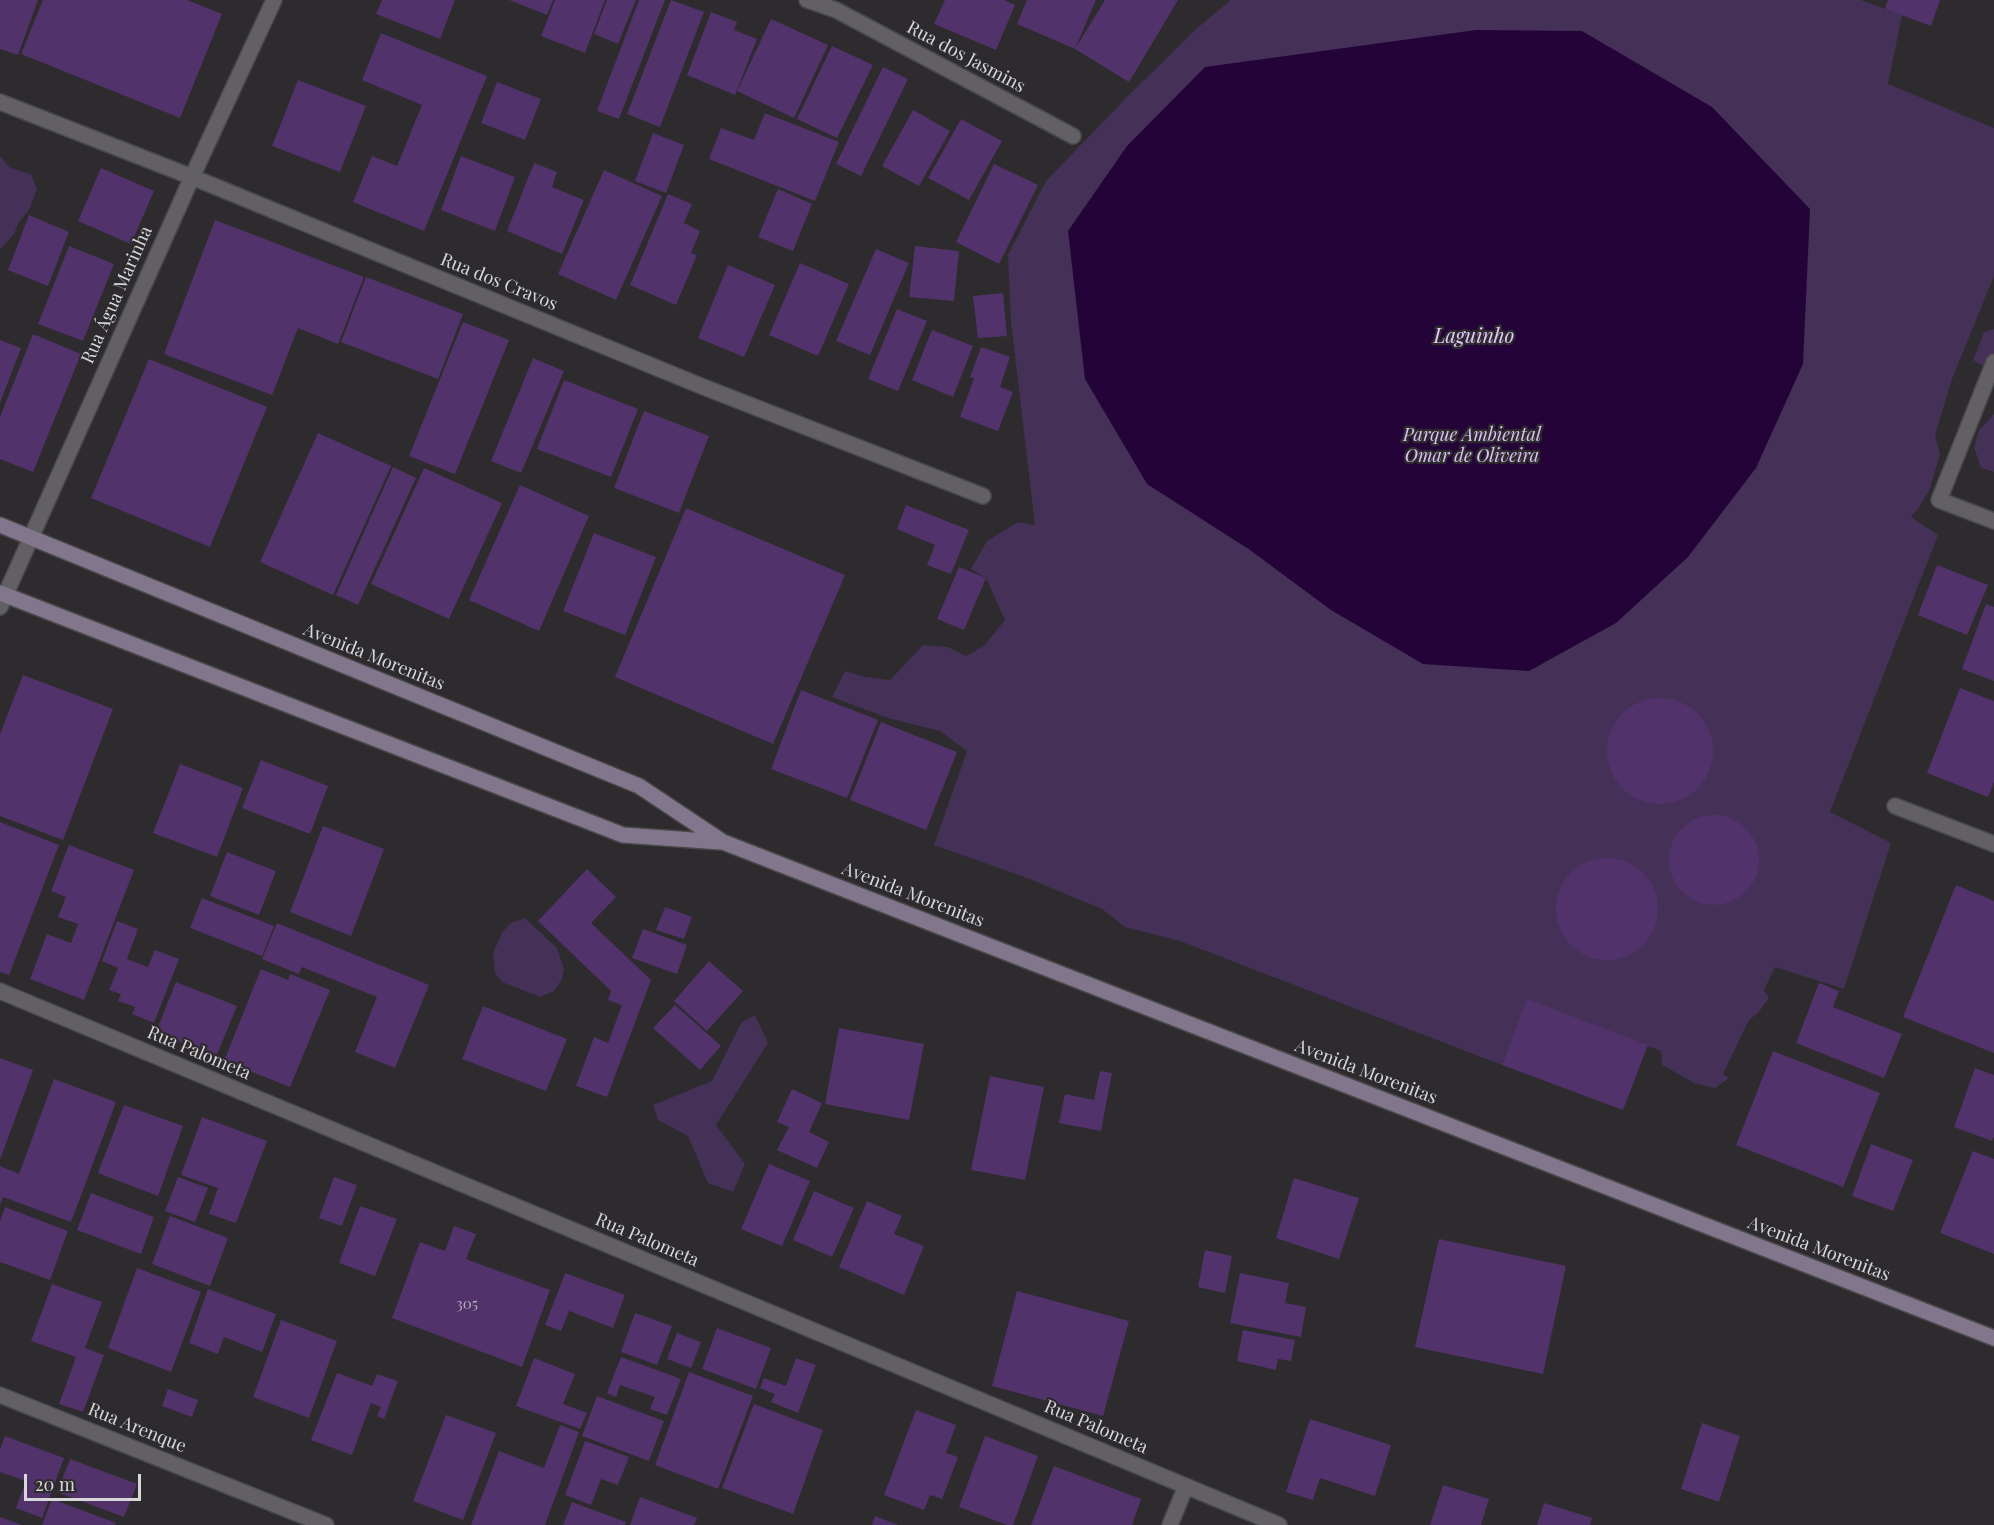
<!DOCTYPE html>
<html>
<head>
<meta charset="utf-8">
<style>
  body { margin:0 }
  #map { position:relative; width:1994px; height:1525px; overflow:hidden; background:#2d2b2e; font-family:"Playfair Display",serif }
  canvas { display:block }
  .scale { position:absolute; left:24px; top:1474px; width:117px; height:27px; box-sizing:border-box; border:3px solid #d8d7d9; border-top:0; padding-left:8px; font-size:18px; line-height:21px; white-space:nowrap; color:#d8d7d9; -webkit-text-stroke:4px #2d2b2e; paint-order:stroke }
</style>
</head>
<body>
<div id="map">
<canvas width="1994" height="1525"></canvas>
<div class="scale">20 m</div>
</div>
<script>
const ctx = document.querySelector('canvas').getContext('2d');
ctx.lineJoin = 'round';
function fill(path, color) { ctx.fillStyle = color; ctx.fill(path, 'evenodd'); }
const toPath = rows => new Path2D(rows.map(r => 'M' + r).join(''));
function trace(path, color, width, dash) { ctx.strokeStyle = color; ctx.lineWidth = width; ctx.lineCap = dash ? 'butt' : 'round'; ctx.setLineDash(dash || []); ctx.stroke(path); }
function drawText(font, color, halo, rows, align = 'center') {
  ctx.font = font + ' "Playfair Display",serif'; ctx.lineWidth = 4.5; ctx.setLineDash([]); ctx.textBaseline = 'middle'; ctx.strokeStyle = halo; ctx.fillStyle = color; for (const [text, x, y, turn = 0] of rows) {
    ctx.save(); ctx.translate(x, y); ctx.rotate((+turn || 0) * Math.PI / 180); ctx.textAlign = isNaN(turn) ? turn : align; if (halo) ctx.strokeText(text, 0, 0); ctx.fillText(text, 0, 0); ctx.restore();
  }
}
const green = toPath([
  [1231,0,1861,0,1902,15,1888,84,1994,128,1994,276,1952,379,1935,435,1940,454,1930,489,1918,509,1911,517,1938,535,1830,812,1891,843,1844,989,1775,967,1764,990,1769,998,1758,1013,1749,1020,1723,1074,1729,1078,1715,1088,1694,1083,1662,1065,1661,1051,1527,1000,1502,1065,1180,941,1125,927,1102,909,1027,878,934,845,967,751,940,731,888,718,832,697,845,671,865,677,890,680,923,645,948,647,966,656,984,646,1005,620,986,578,971,569,987,541,1018,522,1035,525,1011,322,1008,255,1046,181,1129,95,1196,29],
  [0,156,10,168,31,174,37,189,29,210,19,222,14,234,0,249],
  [1994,329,1994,372,1973,360,1984,332],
  [1994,414,1994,472,1981,468,1974,447,1979,430],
  [525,918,557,948,564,969,562,979,554,991,540,997,502,982,495,973,493,953,503,931,511,923],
  [755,1015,768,1043,716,1125,745,1164,733,1192,708,1183,688,1136,658,1120,653,1105,712,1081,741,1023]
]);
const water = toPath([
  [1476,30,1582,31,1712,107,1810,209,1803,364,1756,468,1688,557,1616,623,1529,671,1423,664,1331,610,1250,550,1147,484,1085,379,1068,231,1127,146,1205,67]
]);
const building = toPath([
  [0,0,38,0,18,55,0,49],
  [43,0,187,0,222,14,180,118,21,54],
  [382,0,455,0,440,39,376,14],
  [509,0,553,0,547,15],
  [555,0,605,0,585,53,541,36],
  [607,0,636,0,618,44,594,34],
  [639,0,665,0,619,119,597,111],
  [671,0,704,12,660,127,627,114],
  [945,0,1004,0,1015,5,996,50,934,24],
  [1027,0,1096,0,1075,49,1017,24],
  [1105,0,1178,0,1129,82,1075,49],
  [1888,0,1940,0,1931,26,1885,9],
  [711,12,737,22,734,30,757,39,735,95,687,75],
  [771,19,828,45,794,118,737,91],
  [381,33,487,76,424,231,353,202,372,156,397,166,422,105,362,80],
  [832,46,873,65,837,138,797,119],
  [883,67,908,79,861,176,836,164],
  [298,80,366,106,340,172,272,146],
  [497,82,541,99,525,140,481,123],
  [913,110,950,131,919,186,882,166],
  [765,113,839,142,815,201,709,159,721,128,754,140],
  [961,119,1002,141,969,200,928,178],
  [653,133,684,145,666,193,635,181],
  [461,156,515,177,495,231,441,210],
  [534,163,557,172,552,187,584,200,562,254,507,231],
  [994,164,1038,185,999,264,956,242],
  [101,168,154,191,131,244,78,221],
  [604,170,662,196,616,300,558,274],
  [778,189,812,204,793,251,758,237],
  [668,194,692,204,684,223,700,231,691,253,697,255,676,305,630,285],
  [29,215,69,232,48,286,8,270],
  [215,220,364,277,338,344,298,328,272,395,164,354],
  [69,246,114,264,83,341,38,324],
  [915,246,959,251,954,301,909,297],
  [876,249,909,263,870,355,836,341],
  [800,263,849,284,818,356,769,335],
  [728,265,775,285,744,357,698,338],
  [366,277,463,314,438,379,341,342],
  [1003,293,1007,336,978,338,973,296],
  [897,309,927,321,898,391,868,379],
  [463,322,509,340,455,474,409,456],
  [932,330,973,346,953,397,912,380],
  [33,334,81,354,33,472,0,459,0,417],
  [0,340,21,348,0,403],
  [981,347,1010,357,1000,387,1013,392,998,431,960,417,974,378,970,377],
  [533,358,564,371,521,473,491,461],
  [149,359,267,407,210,547,91,498],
  [564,380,638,409,611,477,537,449],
  [644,411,709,436,679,513,614,488],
  [318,433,391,466,333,595,260,562],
  [393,467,416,478,358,605,336,595],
  [424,468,502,503,449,619,371,584],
  [520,485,589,516,539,631,469,600],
  [906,505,969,530,951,574,927,565,935,545,897,529],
  [686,508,845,575,773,744,615,677],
  [594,533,656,557,625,635,563,611],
  [1937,565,1988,585,1967,635,1918,615],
  [959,567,986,578,964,630,937,619],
  [1986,604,1994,607,1994,681,1962,669],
  [23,675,113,709,63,840,0,816,0,734],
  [1960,688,1994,701,1994,782,1988,797,1927,773],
  [801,690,878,720,847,798,771,769],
  '1607 751a53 53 0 1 1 106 0a53 53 0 1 1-106 0Z',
  [881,722,957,752,926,830,850,800],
  [261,760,328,786,310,834,242,808],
  [180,764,243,788,217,857,153,833],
  '1669 860a45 45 0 1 1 90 0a45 45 0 1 1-90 0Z',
  [0,822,59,845,9,975,0,972],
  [323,826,384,849,351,936,290,912],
  [69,845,134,870,84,1000,30,979,47,934,71,943,78,924,58,917,66,897,51,891],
  [227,852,276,871,259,915,210,896],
  '1556 909a51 51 0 1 1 102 0a51 51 0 1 1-102 0Z',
  [587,869,616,897,591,923,651,980,607,1097,576,1086,594,1037,608,1043,622,1005,608,1000,611,991,538,921],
  [1956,885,1994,901,1994,1053,1903,1017],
  [202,898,274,926,262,956,190,928],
  [665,907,692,917,684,939,656,930],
  [117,921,138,929,127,959,148,967,155,950,179,959,154,1023,132,1014,135,1007,118,1001,121,994,109,990,118,968,102,961],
  [277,923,429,985,395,1068,355,1052,377,997,302,967,299,974,262,959],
  [643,929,687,945,677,974,632,958],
  [709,961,743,991,707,1031,674,1001],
  [261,969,288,980,290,974,330,990,290,1087,224,1061],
  [176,982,237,1006,216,1057,156,1032],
  [1819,983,1839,991,1833,1007,1902,1034,1884,1078,1796,1043],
  [1527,999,1648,1045,1623,1110,1502,1065],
  [675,1005,721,1046,700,1070,653,1028],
  [483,1006,567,1039,546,1091,462,1059],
  [839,1028,924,1044,909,1120,825,1104],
  [1773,1051,1880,1093,1843,1187,1736,1145],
  [0,1058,33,1070,0,1160],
  [1975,1068,1994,1075,1994,1136,1992,1141,1954,1127],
  [1100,1071,1112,1073,1101,1131,1059,1123,1065,1094,1094,1100],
  [990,1076,1044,1087,1025,1180,971,1170],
  [54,1079,116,1102,71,1222,3,1197,0,1205,0,1166,19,1174],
  [792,1089,822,1103,809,1132,829,1142,817,1168,777,1150,789,1127,777,1122],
  [124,1105,183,1126,158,1196,98,1173],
  [202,1117,267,1141,236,1223,209,1214,218,1188,181,1175],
  [1871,1144,1913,1160,1893,1211,1852,1196],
  [1973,1151,1994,1159,1994,1254,1940,1233],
  [769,1164,810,1181,782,1246,741,1229],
  [178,1177,208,1188,195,1222,165,1211],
  [334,1177,357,1185,342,1226,319,1218],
  [1294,1178,1359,1198,1339,1259,1276,1238],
  [814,1191,854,1208,832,1257,793,1240],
  [91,1193,154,1217,141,1254,77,1230],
  [867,1201,902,1216,894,1234,924,1246,904,1295,839,1267],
  [360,1206,397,1219,375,1276,339,1263],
  [5,1207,68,1231,50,1280,0,1262,0,1221],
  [170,1216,228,1238,210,1286,152,1264],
  [454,1226,476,1234,466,1259,550,1290,522,1367,392,1318,420,1242,445,1251],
  [1439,1239,1566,1266,1543,1374,1415,1347],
  [1205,1250,1232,1256,1225,1293,1198,1287],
  [137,1268,201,1292,171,1372,108,1348],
  [565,1273,625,1295,613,1328,569,1311,561,1331,545,1325],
  [1240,1273,1289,1283,1285,1303,1306,1307,1301,1337,1230,1323],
  [52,1284,102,1302,85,1348,104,1355,83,1412,59,1404,76,1357,31,1341],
  [208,1289,276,1314,262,1352,224,1337,218,1354,189,1343],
  [1017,1291,1129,1321,1103,1416,992,1386],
  [635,1313,672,1326,657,1365,621,1352],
  [281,1320,337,1341,309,1418,253,1397],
  [717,1328,771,1348,756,1389,702,1369],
  [1243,1330,1295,1340,1291,1361,1278,1359,1276,1370,1237,1361],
  [677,1333,701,1342,691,1368,667,1359],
  [621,1357,681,1379,667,1415,650,1409,655,1397,620,1385,616,1397,607,1393],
  [534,1358,575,1374,563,1404,587,1413,580,1429,516,1406],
  [796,1358,816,1365,798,1413,771,1402,775,1394,760,1388,764,1378,786,1386],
  [689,1372,753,1396,718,1489,655,1465],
  [337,1373,372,1386,377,1374,398,1381,384,1419,377,1416,381,1407,371,1403,352,1455,311,1440],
  [168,1389,198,1400,192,1417,162,1406],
  [597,1396,664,1421,649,1461,582,1436],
  [754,1404,823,1430,793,1514,722,1488],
  [916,1410,956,1425,946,1453,958,1457,942,1499,930,1495,924,1510,884,1495],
  [446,1415,496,1433,463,1520,413,1501],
  [1310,1419,1391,1445,1375,1496,1320,1478,1313,1500,1286,1492],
  [1702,1423,1740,1436,1719,1502,1681,1489],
  [560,1425,579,1432,545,1525,471,1525,499,1451,544,1468],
  [5,1436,64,1458,42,1518,16,1508,26,1481,0,1472,0,1450],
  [985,1436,1038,1456,1013,1525,1007,1525,959,1507],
  [585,1441,629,1457,618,1485,601,1479,591,1505,565,1495],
  [70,1459,137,1484,124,1517,57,1492],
  [1054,1466,1141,1499,1132,1525,1031,1525],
  [1443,1485,1489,1499,1481,1525,1430,1525],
  [640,1497,697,1518,694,1525,630,1525],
  [52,1499,116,1523,115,1525,42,1525],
  [572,1502,626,1522,625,1525,563,1525],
  [1544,1503,1592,1518,1590,1525,1537,1525],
  [875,1516,898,1525,872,1525],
  [0,1517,22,1525,0,1525]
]);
const street = toPath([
  [807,0,836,10,1073,136],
  [0,102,192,177,701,386,983,496],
  [1994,362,1939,500,1994,521],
  [0,607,192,177,274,0],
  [1895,806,1994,844],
  [0,991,1279,1525],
  [0,1395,326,1525],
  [1170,1525,1186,1486]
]);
const secondary = toPath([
  [0,525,639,786,723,842,1994,1338],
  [0,593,623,835,720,842]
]);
const numberNames = [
  ["305",467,1304]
];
const streetNames = [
  ["Rua dos Jasmins",966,57,28],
  ["Rua dos Cravos",499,282,22],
  ["Rua Água Marinha",117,295,-66],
  ["Avenida Morenitas",374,657,22],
  ["Avenida Morenitas",913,895,21],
  ["Rua Palometa",199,1053,23],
  ["Avenida Morenitas",1366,1072,21],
  ["Rua Palometa",647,1240,23],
  ["Avenida Morenitas",1819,1249,21],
  ["Rua Palometa",1096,1427,23],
  ["Rua Arenque",137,1428,22]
];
const parkNames = [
  ["Parque Ambiental",1472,435],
  ["Omar de Oliveira",1472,456]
];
const waterNames = [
  ["Laguinho",1474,337]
];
fill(green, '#453057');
fill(water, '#240339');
fill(building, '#51326a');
trace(street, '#484749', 18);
trace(secondary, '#484749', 18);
trace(street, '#626064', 15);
trace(secondary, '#82768c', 15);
drawText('15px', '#b6aebd', null, numberNames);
drawText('18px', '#d8d7d9', '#2d2b2e', streetNames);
drawText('italic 18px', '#dbc0f5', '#2d2b2e', parkNames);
drawText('italic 20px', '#e4c9fe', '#2d2b2e', waterNames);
</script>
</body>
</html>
